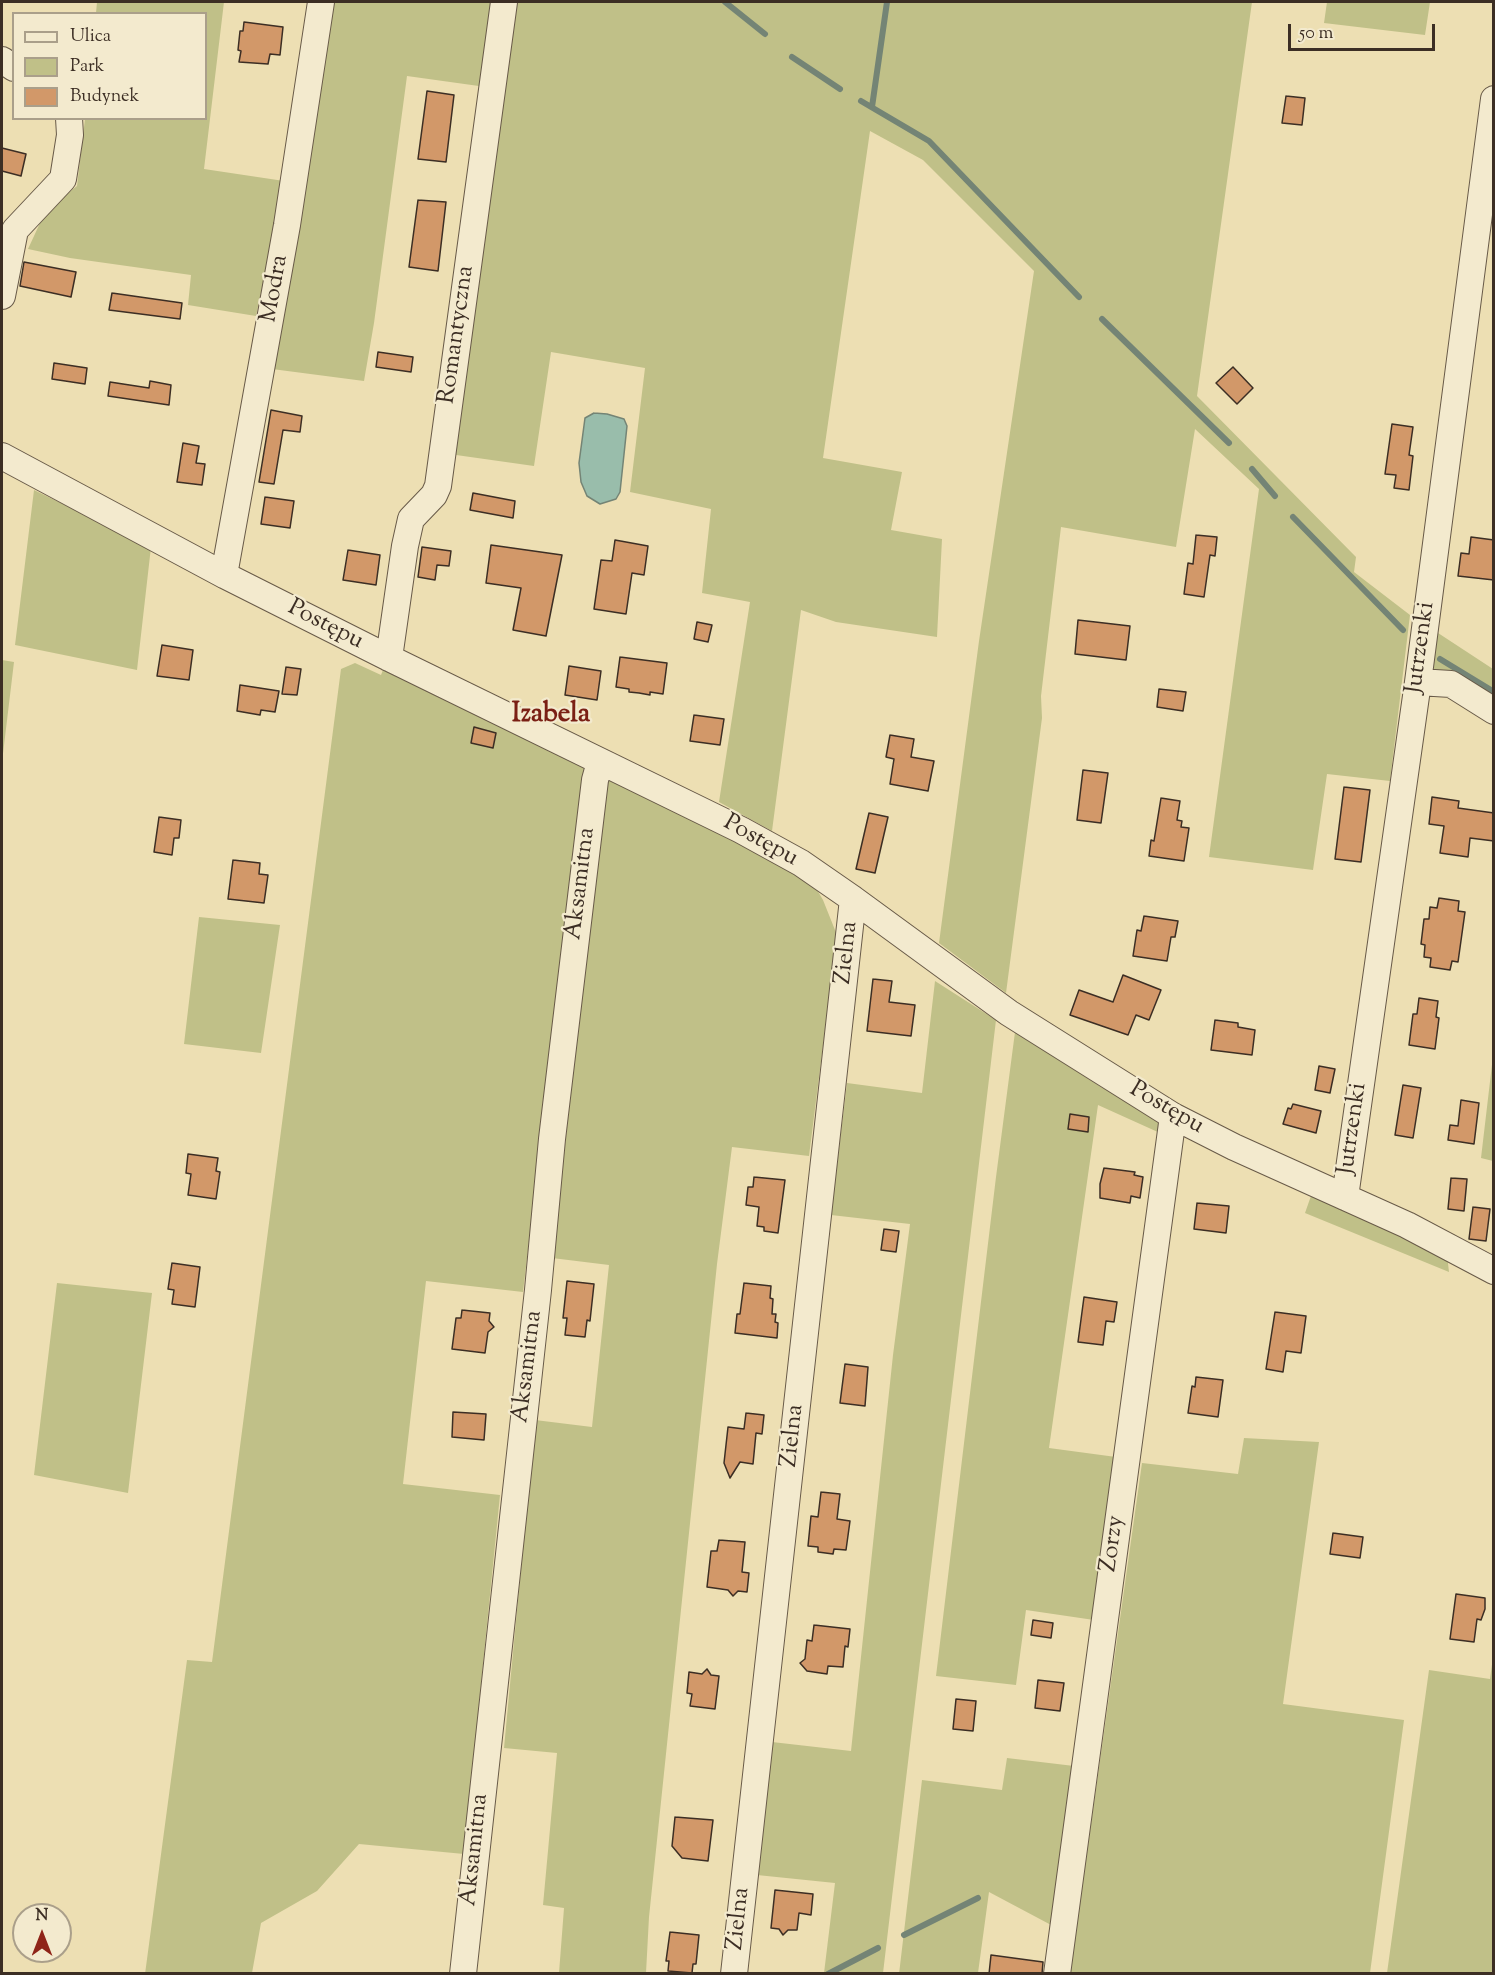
<!DOCTYPE html>
<html>
<head>
<meta charset="utf-8">
<style>
  body { margin:0 }
  #map { position:relative; width:1495px; height:1975px; overflow:hidden; background:#eddfb3; font-family:"Sorts Mill Goudy",serif }
  canvas { display:block }
  .frame { position:absolute; inset:0; border:3px solid #3c2e24; pointer-events:none }
  .legend { position:absolute; left:12px; top:12px; width:195px; height:108px; box-sizing:border-box; background:#f3eace; border:2px solid #aa9f8a; margin:0; padding:8px 10px; list-style:none; font-size:18px; color:#3c2e24 }
  .legend li { display:flex; align-items:center; gap:12px; height:30px }
  .legend b { width:30px; border:2px solid #aa9f8a }
  .north { position:absolute; left:12px; top:1903px; width:60px; height:60px; box-sizing:border-box; background:#f3eace; border:2px solid #aa9f8a; border-radius:50%; rotate:0deg; font-size:16px; font-weight:700; line-height:24px; text-align:center; color:#3c2e24 }
  .north::after { content:''; display:block; margin:auto; width:21px; height:27px; background:#8f2418; clip-path:polygon(50% 0,100% 100%,50% 72%,0 100%) }
  .scale { position:absolute; left:1288px; top:24px; width:147px; height:27px; box-sizing:border-box; border:3px solid #3c2e24; border-top:0; padding-left:8px; font-size:18px; line-height:21px; white-space:nowrap; color:#3c2e24; -webkit-text-stroke:4px #f3eace; paint-order:stroke }
</style>
</head>
<body>
<div id="map">
<canvas width="1495" height="1975"></canvas>
<div class="frame"></div>
<ul class="legend">
<li><b style="height:8px;background:#f3eace"></b>Ulica</li>
<li><b style="height:16px;background:#c0c088"></b>Park</li>
<li><b style="height:16px;background:#d29869"></b>Budynek</li>
</ul>
<div class="north">N</div>
<div class="scale">50 m</div>
</div>
<script>
const ctx = document.querySelector('canvas').getContext('2d');
ctx.lineJoin = 'round';
function fill(path, color) { ctx.fillStyle = color; ctx.fill(path, 'evenodd'); }
const toPath = rows => new Path2D(rows.map(r => 'M' + r).join(''));
function trace(path, color, width, dash) { ctx.strokeStyle = color; ctx.lineWidth = width; ctx.lineCap = dash ? 'butt' : 'round'; ctx.setLineDash(dash || []); ctx.stroke(path); }
function drawText(font, color, halo, rows, align = 'center') {
  ctx.font = font + ' "Sorts Mill Goudy",serif'; ctx.lineWidth = 4.5; ctx.setLineDash([]); ctx.textBaseline = 'middle'; ctx.strokeStyle = halo; ctx.fillStyle = color; for (const [text, x, y, turn = 0] of rows) {
    ctx.save(); ctx.translate(x, y); ctx.rotate((+turn || 0) * Math.PI / 180); ctx.textAlign = isNaN(turn) ? turn : align; if (halo) ctx.strokeText(text, 0, 0); ctx.fillText(text, 0, 0); ctx.restore();
  }
}
const green = toPath([
  [97,2,224,2,204,169,284,181,256,316,188,305,191,275,70,258,28,249,40,223,59,200,77,186,85,119,206,118,206,14,96,13],
  [334,2,498,2,486,87,407,76,374,323,364,381,272,369],
  [512,2,1252,2,1197,396,1356,557,1354,572,1410,615,1390,781,1327,774,1313,870,1209,857,1259,489,1195,429,1176,547,1061,527,1041,696,1042,718,1006,993,939,943,979,641,1034,271,923,160,870,131,823,458,902,472,891,530,942,539,937,637,836,622,801,610,772,831,719,802,750,602,702,593,711,509,630,492,645,368,551,352,534,466,449,454],
  [1327,2,1430,2,1425,35,1324,23],
  [34,490,151,547,137,670,15,645],
  [1435,631,1493,669,1493,704,1431,667],
  [2,660,14,662,2,762],
  [355,663,381,675,385,665,585,766,523,1292,426,1281,403,1484,500,1495,464,1854,359,1844,317,1891,261,1923,252,1973,145,1974,187,1660,212,1662,341,669],
  [607,779,718,828,813,883,823,900,837,935,809,1156,732,1147,717,1264,649,1917,646,1973,559,1973,564,1908,543,1905,557,1753,504,1748,535,1420,592,1427,609,1265,552,1258],
  [199,917,280,925,261,1053,184,1044],
  [935,981,996,1020,883,1973,824,1973,835,1883,757,1875,772,1742,851,1751,893,1355,910,1224,831,1215,847,1083,922,1093],
  [1015,1032,1101,1087,1163,1120,1160,1133,1098,1105,1049,1448,1116,1457,1094,1620,1026,1610,1016,1685,936,1676,996,1177],
  [1493,1056,1493,1161,1481,1158],
  [1312,1193,1447,1255,1449,1272,1305,1213],
  [57,1283,152,1293,128,1493,34,1475],
  [1244,1438,1319,1442,1283,1704,1404,1720,1370,1973,1070,1973,1142,1463,1238,1474],
  [1493,1657,1493,1973,1387,1973,1429,1670,1490,1679],
  [1007,1758,1074,1766,1053,1926,989,1892,978,1973,899,1974,922,1780,1002,1790]
]);
const water = toPath([
  [594,413,607,414,624,419,627,426,620,492,616,499,600,504,587,496,581,482,579,463,585,418,594,413]
]);
const stream = toPath([
  [725,2,765,34],
  [792,57,840,89],
  [861,101,929,141,1079,297],
  [872,107,887,2],
  [1102,319,1229,443],
  [1252,469,1275,496],
  [1293,517,1403,630],
  [1440,659,1494,692],
  [904,1935,978,1898],
  [828,1974,878,1948]
]);
const building = toPath([
  [244,22,283,27,280,55,270,54,268,64,239,62,241,51,238,50,240,31,243,31,244,22],
  [427,91,454,95,446,162,418,159,427,91],
  [1286,96,1305,98,1302,125,1282,123,1286,96],
  [2,148,26,154,21,176,2,171,2,148],
  [418,200,446,202,438,271,409,267,418,200],
  [24,262,76,272,71,297,20,286,24,262],
  [112,293,182,303,180,319,109,310,112,293],
  [378,352,413,357,411,372,376,367,378,352],
  [54,363,87,368,85,384,52,379,54,363],
  [1233,367,1253,388,1237,404,1216,383,1233,367],
  [150,381,171,385,169,405,108,396,110,382,149,388,150,381],
  [271,410,302,416,300,432,283,430,274,484,259,482,271,410],
  [1392,424,1413,427,1409,455,1413,456,1409,490,1394,488,1396,475,1385,474,1392,424],
  [183,443,199,446,196,463,205,464,202,485,177,482,183,443],
  [473,493,515,501,513,518,470,510,473,493],
  [265,497,294,501,290,528,261,524,265,497],
  [1196,535,1217,537,1215,556,1210,555,1204,597,1184,594,1188,563,1193,564,1196,535],
  [1471,537,1494,540,1494,580,1458,576,1461,553,1469,554,1471,537],
  [615,540,648,546,644,575,632,573,626,614,594,609,601,560,612,561,615,540],
  [491,545,562,555,546,636,513,630,521,588,486,583,491,545],
  [422,547,451,551,449,566,437,565,435,580,418,577,422,547],
  [348,550,380,555,376,585,343,580,348,550],
  [1078,620,1130,626,1126,660,1075,654,1078,620],
  [697,622,712,625,708,642,694,639,697,622],
  [162,645,193,650,189,680,157,676,162,645],
  [620,657,667,663,663,694,650,692,650,695,639,693,629,692,629,689,616,687,620,657],
  [569,666,601,671,597,700,565,695,569,666],
  [286,667,301,669,297,695,282,694,286,667],
  [240,685,279,691,275,712,261,710,260,715,237,711,240,685],
  [1159,689,1186,692,1183,711,1157,707,1159,689],
  [694,715,724,719,720,745,690,741,694,715],
  [474,727,496,733,493,748,471,743,474,727],
  [890,735,914,739,911,757,934,761,928,791,890,784,894,759,886,757,890,735],
  [1083,770,1108,773,1101,823,1077,820,1083,770],
  [1344,787,1370,790,1361,862,1335,859,1344,787],
  [1432,797,1459,801,1458,808,1494,813,1494,841,1470,838,1468,857,1440,853,1444,826,1429,824,1432,797],
  [1161,798,1180,801,1177,820,1182,821,1181,827,1189,828,1184,861,1149,856,1151,840,1154,841,1161,798],
  [869,813,888,817,875,873,856,869,869,813],
  [159,817,181,820,179,838,174,838,172,855,154,852,159,817],
  [233,860,260,863,259,874,268,875,264,903,228,899,233,860],
  [1439,898,1459,901,1458,911,1465,912,1458,962,1452,961,1450,970,1430,967,1431,958,1424,957,1425,945,1421,944,1424,919,1429,919,1430,907,1437,908,1439,898],
  [1144,916,1178,921,1175,937,1171,937,1167,961,1133,956,1137,930,1141,931,1144,916],
  [1123,975,1161,990,1149,1020,1136,1015,1128,1035,1070,1015,1079,990,1113,1002,1123,975],
  [873,979,892,981,889,1002,915,1005,911,1036,867,1031,873,979],
  [1419,998,1438,1001,1436,1017,1439,1018,1435,1049,1409,1045,1413,1014,1417,1014,1419,998],
  [1215,1020,1238,1023,1238,1027,1255,1030,1252,1055,1211,1050,1215,1020],
  [1319,1066,1335,1069,1330,1093,1315,1090,1319,1066],
  [1403,1085,1421,1088,1413,1138,1395,1135,1403,1085],
  [1461,1100,1479,1103,1474,1144,1448,1140,1450,1125,1458,1126,1461,1100],
  [1293,1104,1321,1111,1316,1133,1283,1124,1288,1108,1291,1109,1293,1104],
  [1070,1114,1089,1117,1088,1132,1068,1129,1070,1114],
  [188,1154,218,1158,216,1171,220,1172,216,1199,188,1195,191,1174,186,1173,188,1154],
  [1104,1168,1135,1172,1134,1175,1143,1177,1140,1198,1131,1196,1130,1203,1100,1198,1100,1184,1104,1168],
  [754,1177,785,1180,778,1233,764,1231,764,1227,757,1226,759,1207,746,1205,748,1187,753,1187,754,1177],
  [1451,1178,1467,1179,1464,1211,1448,1209,1451,1178],
  [1197,1203,1229,1206,1226,1233,1194,1229,1197,1203],
  [1473,1207,1490,1209,1486,1241,1469,1239,1473,1207],
  [884,1229,899,1231,896,1252,881,1250,884,1229],
  [172,1263,200,1267,195,1307,172,1304,174,1290,168,1289,172,1263],
  [567,1281,594,1284,590,1321,587,1320,585,1337,565,1335,567,1318,563,1318,567,1281],
  [744,1283,771,1286,770,1298,773,1299,772,1314,776,1314,775,1322,778,1323,777,1338,735,1333,737,1314,740,1314,744,1283],
  [1084,1297,1117,1302,1114,1322,1106,1321,1103,1345,1078,1342,1084,1297],
  [462,1310,490,1313,489,1321,494,1327,488,1332,485,1353,452,1349,456,1318,461,1318,462,1310],
  [1275,1312,1306,1316,1301,1353,1286,1351,1283,1372,1266,1369,1275,1312],
  [845,1364,868,1367,865,1406,840,1403,845,1364],
  [1196,1377,1223,1380,1218,1417,1188,1413,1192,1386,1195,1387,1196,1377],
  [453,1412,486,1414,484,1440,452,1437,453,1412],
  [746,1413,764,1415,762,1434,756,1433,753,1464,740,1462,730,1478,724,1463,728,1427,744,1429,746,1413],
  [821,1492,840,1494,837,1519,850,1521,846,1550,834,1549,833,1554,818,1552,818,1547,808,1546,811,1516,818,1517,821,1492],
  [1333,1533,1363,1537,1360,1558,1330,1554,1333,1533],
  [719,1540,745,1542,742,1572,749,1573,747,1592,738,1591,733,1596,728,1590,707,1587,711,1551,717,1551,719,1540],
  [1456,1594,1485,1598,1485,1609,1481,1620,1477,1619,1474,1642,1450,1639,1456,1594],
  [1033,1620,1053,1623,1051,1638,1031,1635,1033,1620],
  [814,1625,850,1629,848,1647,845,1646,843,1667,828,1666,827,1674,807,1671,800,1663,805,1659,807,1640,812,1641,814,1625],
  [707,1669,711,1675,719,1676,715,1709,690,1706,692,1694,687,1693,689,1672,702,1674,707,1669],
  [1038,1680,1064,1683,1060,1711,1035,1708,1038,1680],
  [956,1699,976,1701,973,1731,953,1729,956,1699],
  [675,1817,713,1820,708,1861,682,1858,672,1846,675,1817],
  [775,1890,813,1894,811,1915,799,1913,797,1930,788,1930,783,1935,779,1929,771,1928,775,1890],
  [670,1932,699,1935,696,1964,693,1964,692,1973,668,1971,669,1961,666,1961,670,1932],
  [991,1955,1043,1962,1042,1974,989,1974,991,1955]
]);
const minor = toPath([
  [2,60,14,68],
  [2,296,15,230,63,179,70,135,69,118],
  [2,456,224,575,389,658,741,830,801,863,853,899,1009,1013,1173,1116,1234,1147,1407,1225,1494,1271],
  [224,575,287,225,321,2],
  [389,658,405,546,411,519,434,495,438,486,504,2],
  [1418,682,1451,684,1494,711],
  [1345,1197,1418,682,1494,99],
  [463,1974,538,1290,552,1139,595,780,600,762],
  [734,1974,853,899],
  [1057,1974,1173,1116]
]);
const streetNames = [
  ["Modra",276,289,-80],
  ["Romantyczna",458,335,-82],
  ["Postępu",325,626,27],
  ["Jutrzenki",1422,648,-82],
  ["Postępu",760,842,29],
  ["Aksamitna",582,884,-83],
  ["Zielna",848,953,-84],
  ["Postępu",1166,1109,30],
  ["Jutrzenki",1354,1129,-82],
  ["Aksamitna",529,1367,-83],
  ["Zielna",794,1436,-84],
  ["Zorzy",1114,1544,-82],
  ["Aksamitna",476,1850,-84],
  ["Zielna",740,1919,-84]
];
const quarterNames = [
  ["Izabela",551,716]
];
fill(green, '#c0c088');
fill(water, '#99bdab');
trace(water, '#748475', 1.5);
trace(stream, '#748475', 6);
fill(building, '#d29869');
trace(building, '#3c2e24', 1.5);
trace(minor, '#685a48', 28);
trace(minor, '#f3eace', 26);
drawText('24px', '#3c2e24', '#f3eace', streetNames);
drawText('bold 27px', '#7a1f14', '#f3eace', quarterNames);
</script>
</body>
</html>
